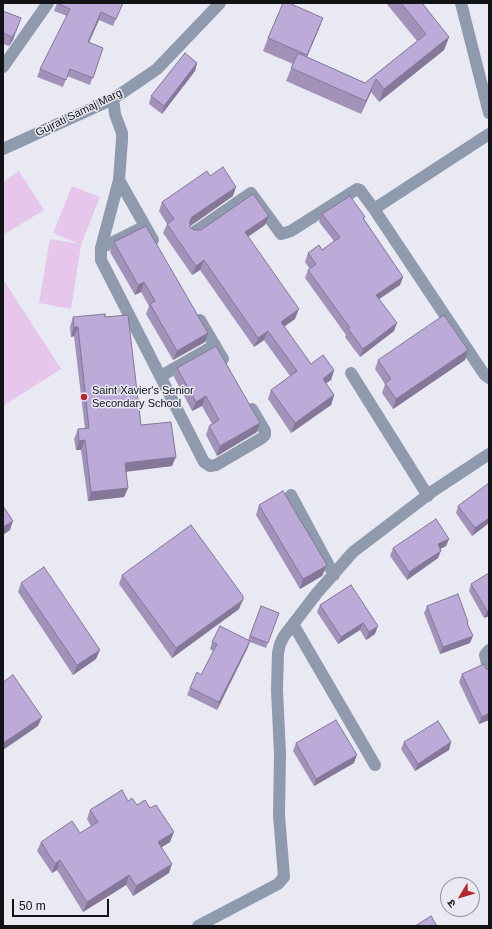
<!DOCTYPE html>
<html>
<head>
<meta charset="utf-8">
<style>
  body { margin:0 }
  #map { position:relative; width:492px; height:929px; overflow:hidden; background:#e9e9f3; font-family:Arial,"Noto Sans Devanagari",sans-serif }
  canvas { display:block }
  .frame { position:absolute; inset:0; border:4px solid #121316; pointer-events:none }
  .north { position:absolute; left:440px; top:877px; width:40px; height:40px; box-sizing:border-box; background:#e9e9f3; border:1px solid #93939b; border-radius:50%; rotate:232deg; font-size:11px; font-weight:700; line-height:16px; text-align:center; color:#121316 }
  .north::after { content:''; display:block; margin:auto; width:14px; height:18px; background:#b6262c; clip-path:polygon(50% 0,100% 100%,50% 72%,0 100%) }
  .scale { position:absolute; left:12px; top:899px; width:97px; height:18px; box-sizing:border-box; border:2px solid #121316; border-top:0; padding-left:5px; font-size:12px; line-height:14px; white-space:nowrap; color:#121316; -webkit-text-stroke:3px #e9e9f3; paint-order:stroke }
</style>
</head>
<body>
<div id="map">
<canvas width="492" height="929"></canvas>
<div class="frame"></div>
<div class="north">उ</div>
<div class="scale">50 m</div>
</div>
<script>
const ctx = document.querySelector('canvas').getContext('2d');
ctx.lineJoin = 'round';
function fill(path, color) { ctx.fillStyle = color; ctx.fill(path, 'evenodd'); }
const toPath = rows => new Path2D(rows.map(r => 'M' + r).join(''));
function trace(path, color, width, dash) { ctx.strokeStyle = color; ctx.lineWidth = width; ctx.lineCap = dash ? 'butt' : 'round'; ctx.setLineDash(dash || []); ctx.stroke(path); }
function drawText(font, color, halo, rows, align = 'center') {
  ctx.font = font + ' Arial,sans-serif'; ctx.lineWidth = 3; ctx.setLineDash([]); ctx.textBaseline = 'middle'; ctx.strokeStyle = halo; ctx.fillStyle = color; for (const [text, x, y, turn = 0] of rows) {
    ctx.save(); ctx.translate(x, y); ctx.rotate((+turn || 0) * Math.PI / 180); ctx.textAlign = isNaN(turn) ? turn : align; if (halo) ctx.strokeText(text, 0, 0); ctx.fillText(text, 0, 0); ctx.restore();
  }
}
const green = toPath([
  [19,171,44,210,3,235,3,182],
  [72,186,100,197,81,245,71,309,39,303,50,239,79,244,53,233],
  [3,279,61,369,3,406]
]);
const minor = toPath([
  [461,3,489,113],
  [3,67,48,3],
  [113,99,115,114,122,133,122,140,119,180,101,248,101,260,204,462,210,466,216,465,262,438,265,435,265,431,252,409],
  [489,134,374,209,484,374,489,378],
  [3,149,113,99,141,80,157,69,220,3],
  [119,180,153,240],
  [193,233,251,193,281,234,291,231,357,189,360,190,374,209],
  [101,248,145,226],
  [200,320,223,359],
  [351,373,428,496],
  [161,376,215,345],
  [291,495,334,575],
  [293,624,375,765],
  [489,671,485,655,489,650],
  [198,926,278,884,284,877,279,815,280,754,277,690,278,653,280,644,284,636,317,593,353,552,433,491,489,454]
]);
const wall = toPath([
  [57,3,120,10,113,26,99,20,89,42,103,48,90,85,67,76,63,87,37,77,40,69,67,16,54,11],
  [386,3,422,3,449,37,444,50,379,102,371,92,361,114,286,81,293,64,263,51,268,38,323,18,318,31,307,57,365,83,417,41],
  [3,11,21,18,13,40,9,46,3,44],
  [197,63,195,71,162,114,149,104,151,96],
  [210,176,233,196,190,226,190,227,194,230,265,225,248,237,295,319,284,327,311,364,334,370,331,380,326,383,334,395,331,405,291,433,268,399,271,390,290,376,264,340,254,347,200,270,192,275,163,233,167,224,159,211,162,202],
  [322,214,365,217,364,219,403,277,400,285,379,299,394,331,360,357,345,337,346,335,305,278,308,270,310,269,305,262,308,253,322,250,334,241,319,222],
  [114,242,208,333,205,342,173,360,146,314,149,306,141,292,135,295,110,252],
  [73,317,105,317,141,425,172,466,126,472,128,488,124,497,88,501,81,450,76,450,74,439,78,429,85,429,74,336,71,337,70,327],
  [468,350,465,360,393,409,382,393,385,384,375,369,378,360],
  [177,368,260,423,257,432,217,456,206,435,209,426,212,424,202,406,192,411,174,377],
  [489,483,489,523,472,536,456,513,458,506],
  [259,505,327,565,323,574,322,576,300,589,256,515],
  [449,539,446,546,440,549,438,558,407,580,390,556,393,548],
  [489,573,489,616,484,618,469,591,471,584],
  [122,575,239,609,172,658,119,584],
  [21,583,96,659,73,675,18,592],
  [351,585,375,634,366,640,360,630,338,644,317,612,320,605],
  [261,606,279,613,266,648,250,642,247,649,217,710,187,695,190,688,201,675,213,651,210,649,212,642,248,640],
  [427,606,468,622,468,624,470,643,440,654,424,613],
  [486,669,489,720,479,724,459,682,462,674],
  [404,742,451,742,449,750,415,771,401,749],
  [296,743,354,763,314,786,293,751],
  [128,801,137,805,170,842,162,847,169,873,133,896,126,885,83,912,57,870,52,873,37,851,41,842,80,833,91,826,87,819,90,810]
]);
const shadedWall = toPath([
  [101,12,99,20,86,49,88,42],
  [323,18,318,31,302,68,307,55],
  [16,31,13,40,9,46,12,37],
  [449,37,444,50,379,102,384,89],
  [197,63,195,71,162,114,164,106],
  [376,79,371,92,361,114,366,101],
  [236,187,233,196,189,227,190,221,192,217],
  [269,216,265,225,241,241,245,232],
  [204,260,200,270,192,275,196,266],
  [403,277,400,285,373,303,376,295],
  [144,282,141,292,135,295,138,285],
  [299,309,295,319,277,331,281,322],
  [397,323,394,331,360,357,363,349],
  [74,327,78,327,74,336,71,337],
  [268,331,264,340,254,347,258,338],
  [208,333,205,342,173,360,177,351],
  [468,350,465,360,393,409,396,399],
  [334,370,331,380,319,388,323,379],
  [334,395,331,405,291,433,295,423],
  [206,396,202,406,192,411,196,402],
  [260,423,257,432,217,456,220,446],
  [85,440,81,450,76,450,79,441],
  [176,457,172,466,121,472,125,463],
  [128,488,124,497,88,501,91,492],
  [489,518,489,523,472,536,475,528],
  [13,521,10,530,3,535,3,527],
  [449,539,446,546,436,551,438,544],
  [441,551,438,558,407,580,409,572],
  [327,565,323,574,322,576,300,589,303,579],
  [243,600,239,609,172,658,176,648],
  [489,610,489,616,484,618,487,611],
  [363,623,360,630,338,644,341,637],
  [378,626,375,634,366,640,369,632],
  [473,636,470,643,440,654,443,647],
  [250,641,247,649,217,710,219,702],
  [100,650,96,659,73,675,77,665],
  [489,713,489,720,479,724,482,717],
  [42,717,38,726,3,750,3,743],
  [451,742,449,750,415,771,418,764],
  [357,755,354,763,314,786,316,779],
  [174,832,170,842,155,851,158,842],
  [60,860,57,870,52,873,55,864],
  [172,864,169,873,133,896,136,886],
  [129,875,126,885,83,912,87,902]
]);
const building = toPath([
  [57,3,123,3,116,19,101,12,88,42,103,48,93,78,70,69,66,80,40,69,70,9,57,3],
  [283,3,289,3,323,18,307,55,268,38,283,3],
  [401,3,422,3,449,37,384,89,376,79,366,101,291,68,298,53,365,83,426,34,401,3],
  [3,11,21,18,16,31,12,37,3,33,3,11],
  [185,53,197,63,164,106,151,96,185,53],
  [223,167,236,187,192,217,190,221,190,227,194,230,201,230,253,194,269,216,245,232,299,309,281,322,311,364,323,355,334,370,323,379,334,395,295,423,271,390,297,371,268,331,258,338,204,260,196,266,167,224,174,219,162,202,207,171,210,176,223,167],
  [350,196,365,217,363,218,403,277,376,295,397,323,363,349,348,329,350,328,308,270,316,264,308,253,319,245,322,250,340,237,322,214,350,196],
  [146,226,208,333,177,351,150,304,155,301,144,282,138,285,114,242,146,226],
  [105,314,105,317,128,315,141,425,171,422,176,457,125,463,128,488,91,492,85,440,79,441,78,429,89,428,78,327,74,327,73,317,105,314],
  [444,315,468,350,396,399,385,383,391,379,378,360,444,315],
  [216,346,260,423,220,446,209,426,219,420,206,396,196,402,177,368,216,346],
  [489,483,489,518,475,528,458,506,489,483],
  [283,491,327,565,326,566,303,579,259,505,283,491],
  [3,506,13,521,3,527,3,506],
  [436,519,449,539,438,544,441,551,409,572,393,548,436,519],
  [191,525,243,596,243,600,176,648,122,575,191,525],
  [44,567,100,650,77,665,21,583,44,567],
  [489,573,489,610,487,611,471,584,489,573],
  [351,585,378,626,369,632,363,623,341,637,320,605,351,585],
  [458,594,468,622,467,623,473,636,443,647,427,606,458,594],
  [261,606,279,613,268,643,250,636,261,606],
  [220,626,250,641,219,702,190,688,197,672,201,675,217,644,212,642,220,626],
  [484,664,486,669,489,670,489,713,482,717,462,674,484,664],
  [13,675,42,717,3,743,3,682,13,675],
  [336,720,357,755,316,779,296,743,336,720],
  [438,721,451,742,418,764,404,742,438,721],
  [122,790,128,801,132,798,137,805,145,800,150,808,156,805,174,832,158,842,172,864,136,886,129,875,87,902,60,860,55,864,41,842,72,821,80,833,98,822,90,810,122,790],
  [431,916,437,926,415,926,431,916]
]);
const markers = [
  [84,397,4,"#b6262c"]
];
const streetNames = [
  ["Gujrati Samaj Marg",79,113,-26]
];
const poiNames = [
  ["Saint Xavier's Senior",92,391],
  ["Secondary School",92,404]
];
fill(green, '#e6c6ea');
trace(minor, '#909aad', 12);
fill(wall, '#a292ba');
fill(shadedWall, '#847797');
fill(building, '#bcaad8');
trace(building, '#847797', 1);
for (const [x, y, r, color] of markers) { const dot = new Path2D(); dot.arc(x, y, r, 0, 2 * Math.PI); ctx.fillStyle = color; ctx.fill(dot); trace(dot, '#e9e9f3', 1.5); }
drawText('11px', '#121316', '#e9e9f3', streetNames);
drawText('11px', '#121316', '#e9e9f3', poiNames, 'left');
</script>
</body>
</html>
